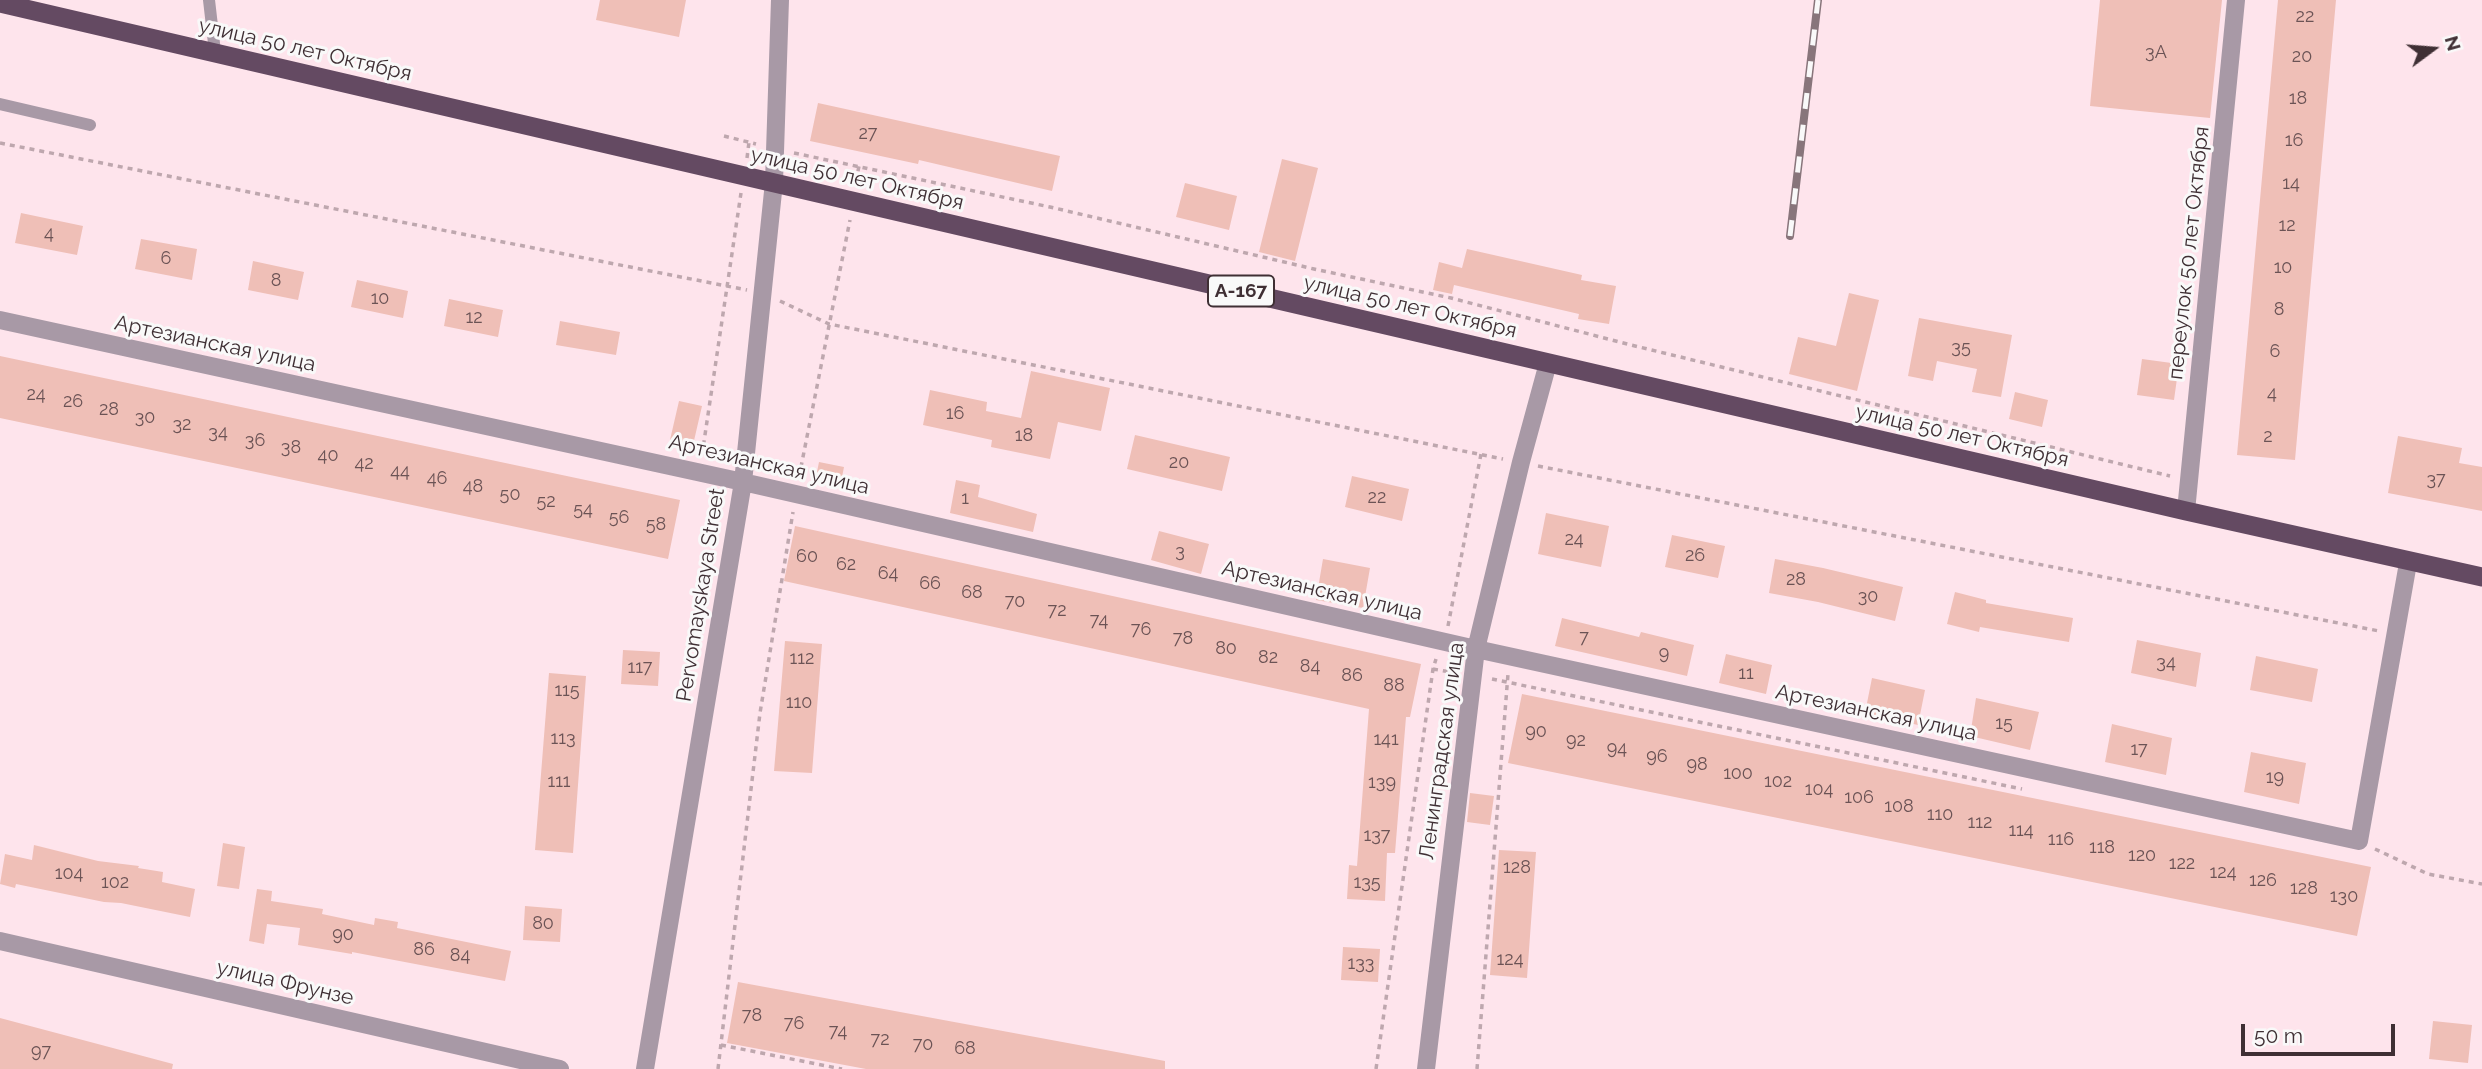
<!DOCTYPE html>
<html>
<head>
<meta charset="utf-8">
<style>
  body { margin:0 }
  #map { position:relative; width:2482px; height:1069px; overflow:hidden; background:#fee4ec; font-family:Raleway,sans-serif }
  canvas { display:block }
  .north { position:absolute; left:2398px; top:14px; width:70px; height:70px; -webkit-text-stroke:5px #f9f9f9; paint-order:stroke; rotate:74deg; font-size:19px; font-weight:700; line-height:28px; text-align:center; color:#3f2f34 }
  .north::after { content:''; display:block; margin:auto; width:24px; height:32px; background:#3f2f34; clip-path:polygon(50% 0,100% 100%,50% 72%,0 100%) }
  .scale { position:absolute; left:2241px; top:1024px; width:154px; height:32px; box-sizing:border-box; border:4px solid #3f2f34; border-top:0; padding-left:9px; font-size:21px; line-height:24px; white-space:nowrap; color:#3f2f34; -webkit-text-stroke:5px #f9f9f9; paint-order:stroke }
</style>
</head>
<body>
<div id="map">
<canvas width="2482" height="1069"></canvas>
<div class="north">N</div>
<div class="scale">50 m</div>
</div>
<script>
const ctx = document.querySelector('canvas').getContext('2d');
ctx.lineJoin = 'round';
function fill(path, color) { ctx.fillStyle = color; ctx.fill(path, 'evenodd'); }
const toPath = rows => new Path2D(rows.map(r => 'M' + r).join(''));
function trace(path, color, width, dash) { ctx.strokeStyle = color; ctx.lineWidth = width; ctx.lineCap = dash ? 'butt' : 'round'; ctx.setLineDash(dash || []); ctx.stroke(path); }
function drawText(font, color, halo, rows, align = 'center') {
  ctx.font = font + ' Raleway,sans-serif'; ctx.lineWidth = 6; ctx.setLineDash([]); ctx.textBaseline = 'middle'; ctx.strokeStyle = halo; ctx.fillStyle = color; for (const [text, x, y, turn = 0] of rows) {
    ctx.save(); ctx.translate(x, y); ctx.rotate((+turn || 0) * Math.PI / 180); ctx.textAlign = isNaN(turn) ? turn : align; if (halo) ctx.strokeText(text, 0, 0); ctx.fillText(text, 0, 0); ctx.restore();
  }
}
const building = toPath([
  [600,0,686,0,679,37,596,20],
  [2100,0,2222,0,2210,118,2090,106],
  [2278,0,2336,0,2295,460,2237,455],
  [818,103,1060,156,1052,191,919,160,918,164,810,141],
  [1282,159,1318,168,1295,261,1259,252],
  [1185,183,1237,196,1229,230,1176,217],
  [21,213,83,226,77,255,15,243],
  [141,239,197,249,192,280,135,269],
  [1467,249,1582,275,1581,280,1616,286,1609,324,1578,319,1579,314,1454,285,1452,294,1433,290,1439,262,1462,268],
  [253,261,304,272,298,300,248,290],
  [357,280,408,291,403,318,351,307],
  [1849,293,1879,300,1857,391,1789,374,1798,337,1836,346],
  [449,299,503,310,498,337,444,326],
  [1919,318,2012,335,2001,397,1972,392,1977,369,1937,361,1933,381,1908,376],
  [560,321,620,332,616,355,556,345],
  [0,356,680,500,668,559,0,418],
  [2142,359,2179,364,2174,400,2137,395],
  [1031,371,1110,388,1101,431,1058,422,1050,459,991,447,992,440,923,425,930,390,987,402,986,411,1021,418],
  [2015,392,2048,400,2042,427,2009,419],
  [679,401,702,406,693,445,670,440],
  [1135,435,1230,457,1222,491,1127,469],
  [2398,436,2462,448,2459,463,2482,467,2482,511,2388,493],
  [819,462,844,467,840,487,815,482],
  [1352,476,1409,489,1402,521,1345,507],
  [956,480,980,485,978,497,1037,514,1033,532,950,513],
  [1546,513,1609,526,1601,567,1538,554],
  [795,526,1421,664,1410,717,1406,717,1395,853,1387,853,1385,901,1347,899,1349,865,1357,866,1369,709,784,581],
  [1159,531,1209,544,1201,574,1151,560],
  [1672,535,1725,546,1718,578,1665,567],
  [1323,559,1370,568,1363,608,1316,600],
  [1775,559,1823,568,1903,587,1895,621,1818,602,1769,593],
  [1955,592,1986,600,1986,603,2073,618,2069,642,1980,627,1979,632,1947,624],
  [1562,618,1639,637,1641,632,1694,645,1687,676,1555,646],
  [2137,640,2201,653,2196,687,2131,673],
  [785,641,822,644,812,773,774,771],
  [623,650,660,652,658,686,621,684],
  [1726,654,1772,665,1766,694,1719,683],
  [2256,656,2318,669,2312,702,2250,690],
  [549,673,586,676,573,853,535,850],
  [1872,678,1925,690,1918,725,1865,713],
  [1522,694,2371,867,2357,936,1508,763],
  [1976,698,2039,712,2030,750,1970,736],
  [2112,724,2172,738,2166,775,2105,762],
  [2251,752,2306,763,2299,804,2244,792],
  [1470,793,1494,796,1490,825,1467,822],
  [223,843,245,847,239,889,217,886],
  [34,845,98,861,139,866,138,868,163,872,162,882,195,889,190,917,121,903,104,902,16,884,15,888,0,884,5,854,32,860],
  [1499,850,1536,852,1527,978,1490,975],
  [257,889,272,891,271,901,323,909,322,914,374,925,375,918,398,922,397,928,511,951,505,981,352,952,352,954,298,945,300,928,267,924,264,944,249,941],
  [525,906,562,909,560,942,523,940],
  [1343,947,1380,949,1378,982,1341,980],
  [738,982,1165,1061,1165,1069,866,1069,727,1043],
  [0,1018,173,1064,172,1069,0,1069],
  [2433,1021,2472,1025,2468,1063,2429,1059]
]);
const path = toPath([
  [724,136,756,144],
  [0,143,747,290],
  [794,153,1050,207,1314,269,1451,298,1631,345,2170,476],
  [747,158,749,142],
  [856,181,859,166],
  [780,301,829,324,1503,459],
  [702,455,741,193],
  [1538,466,2379,631],
  [799,477,850,220],
  [1448,626,1481,454],
  [1433,669,1456,673],
  [1492,679,2022,789],
  [2375,849,2428,874,2482,884],
  [721,1045,842,1069],
  [718,1069,760,713,793,512],
  [1376,1069,1433,669,1436,659],
  [1477,1069,1508,674]
]);
const service = toPath([
  [209,0,215,52],
  [0,104,90,125]
]);
const minor = toPath([
  [0,320,743,482,1476,649,2359,841,2408,563],
  [2186,511,2236,0],
  [0,941,560,1069],
  [645,1069,743,482,774,182,780,0],
  [1426,1069,1476,649,1521,462,1548,363]
]);
const trunk = toPath([
  [0,3,2186,511,2482,577]
]);
const rail = toPath([
  [1790,236,1818,0]
]);
const numberNames = [
  ["22",2305,17],
  ["3А",2156,53],
  ["20",2302,57],
  ["18",2298,99],
  ["27",868,134],
  ["16",2294,141],
  ["14",2291,184],
  ["12",2287,226],
  ["4",49,234],
  ["6",166,259],
  ["10",2283,268],
  ["8",276,281],
  ["10",380,299],
  ["8",2279,310],
  ["12",474,318],
  ["35",1961,348],
  ["6",2275,352],
  ["4",2272,394],
  ["24",36,395],
  ["26",73,402],
  ["28",109,410],
  ["16",955,414],
  ["30",145,418],
  ["32",182,425],
  ["34",218,433],
  ["18",1024,436],
  ["2",2268,437],
  ["36",255,441],
  ["38",291,448],
  ["40",328,456],
  ["20",1179,463],
  ["42",364,464],
  ["44",400,472],
  ["46",437,479],
  ["37",2436,480],
  ["48",473,487],
  ["50",510,495],
  ["22",1377,498],
  ["1",965,499],
  ["52",546,502],
  ["54",583,510],
  ["56",619,518],
  ["58",656,525],
  ["24",1574,540],
  ["3",1180,552],
  ["26",1695,556],
  ["60",807,557],
  ["62",846,565],
  ["64",888,574],
  ["28",1796,580],
  ["66",930,584],
  ["68",972,593],
  ["30",1868,597],
  ["70",1015,602],
  ["72",1057,611],
  ["74",1099,621],
  ["76",1141,630],
  ["7",1584,638],
  ["78",1183,639],
  ["80",1226,649],
  ["9",1664,654],
  ["82",1268,658],
  ["112",802,659],
  ["34",2166,663],
  ["84",1310,667],
  ["117",640,668],
  ["11",1746,674],
  ["86",1352,676],
  ["88",1394,686],
  ["115",567,691],
  ["110",799,703],
  ["15",2004,724],
  ["90",1536,732],
  ["113",563,739],
  ["141",1386,740],
  ["92",1576,741],
  ["94",1617,749],
  ["17",2139,750],
  ["96",1657,757],
  ["98",1697,765],
  ["100",1738,774],
  ["19",2275,778],
  ["111",559,782],
  ["102",1778,782],
  ["139",1382,783],
  ["104",1819,790],
  ["106",1859,798],
  ["108",1899,807],
  ["110",1940,815],
  ["112",1980,823],
  ["114",2021,831],
  ["137",1377,836],
  ["116",2061,840],
  ["118",2102,848],
  ["120",2142,856],
  ["122",2182,864],
  ["128",1517,868],
  ["124",2223,873],
  ["104",69,874],
  ["126",2263,881],
  ["102",115,883],
  ["135",1367,883],
  ["128",2304,889],
  ["130",2344,897],
  ["80",543,924],
  ["90",343,935],
  ["86",424,950],
  ["84",460,956],
  ["124",1510,960],
  ["133",1361,964],
  ["78",752,1016],
  ["76",794,1024],
  ["74",838,1032],
  ["72",880,1040],
  ["70",923,1045],
  ["68",965,1049],
  ["97",41,1052]
];
const shields = [
  [1241,291,66]
];
const shieldNames = [
  ["А-167",1241,291]
];
const streetNames = [
  ["улица 50 лет Октября",305,50,13],
  ["улица 50 лет Октября",857,179,13],
  ["переулок 50 лет Октября",2189,253,-84],
  ["улица 50 лет Октября",1410,307,13],
  ["Артезианская улица",215,344,12],
  ["улица 50 лет Октября",1962,436,13],
  ["Артезианская улица",769,465,13],
  ["Артезианская улица",1322,591,13],
  ["Pervomayskaya Street",701,595,-81],
  ["Артезианская улица",1876,713,12],
  ["Ленинградская улица",1442,751,-82],
  ["улица Фрунзе",285,983,13]
];
fill(building, '#efbfb7');
trace(path, '#bea7ae', 3.5, [5, 5]);
trace(service, '#a899a6', 12);
trace(minor, '#a899a6', 18);
trace(trunk, '#644a62', 19);
trace(rail, '#88757b', 8);
trace(rail, '#f9f9f9', 5, [16]);
drawText('18px', '#6b5355', null, numberNames);
for (const [x, y, w] of shields) { const box = new Path2D(); box.roundRect(x - w / 2, y - 15.5, w, 31, 5); ctx.fillStyle = '#f9f9f9'; ctx.fill(box); trace(box, '#3f2f34', 2); }
drawText('bold 19px', '#3f2f34', null, shieldNames);
drawText('21px', '#3f2f34', '#f9f9f9', streetNames);
</script>
</body>
</html>
